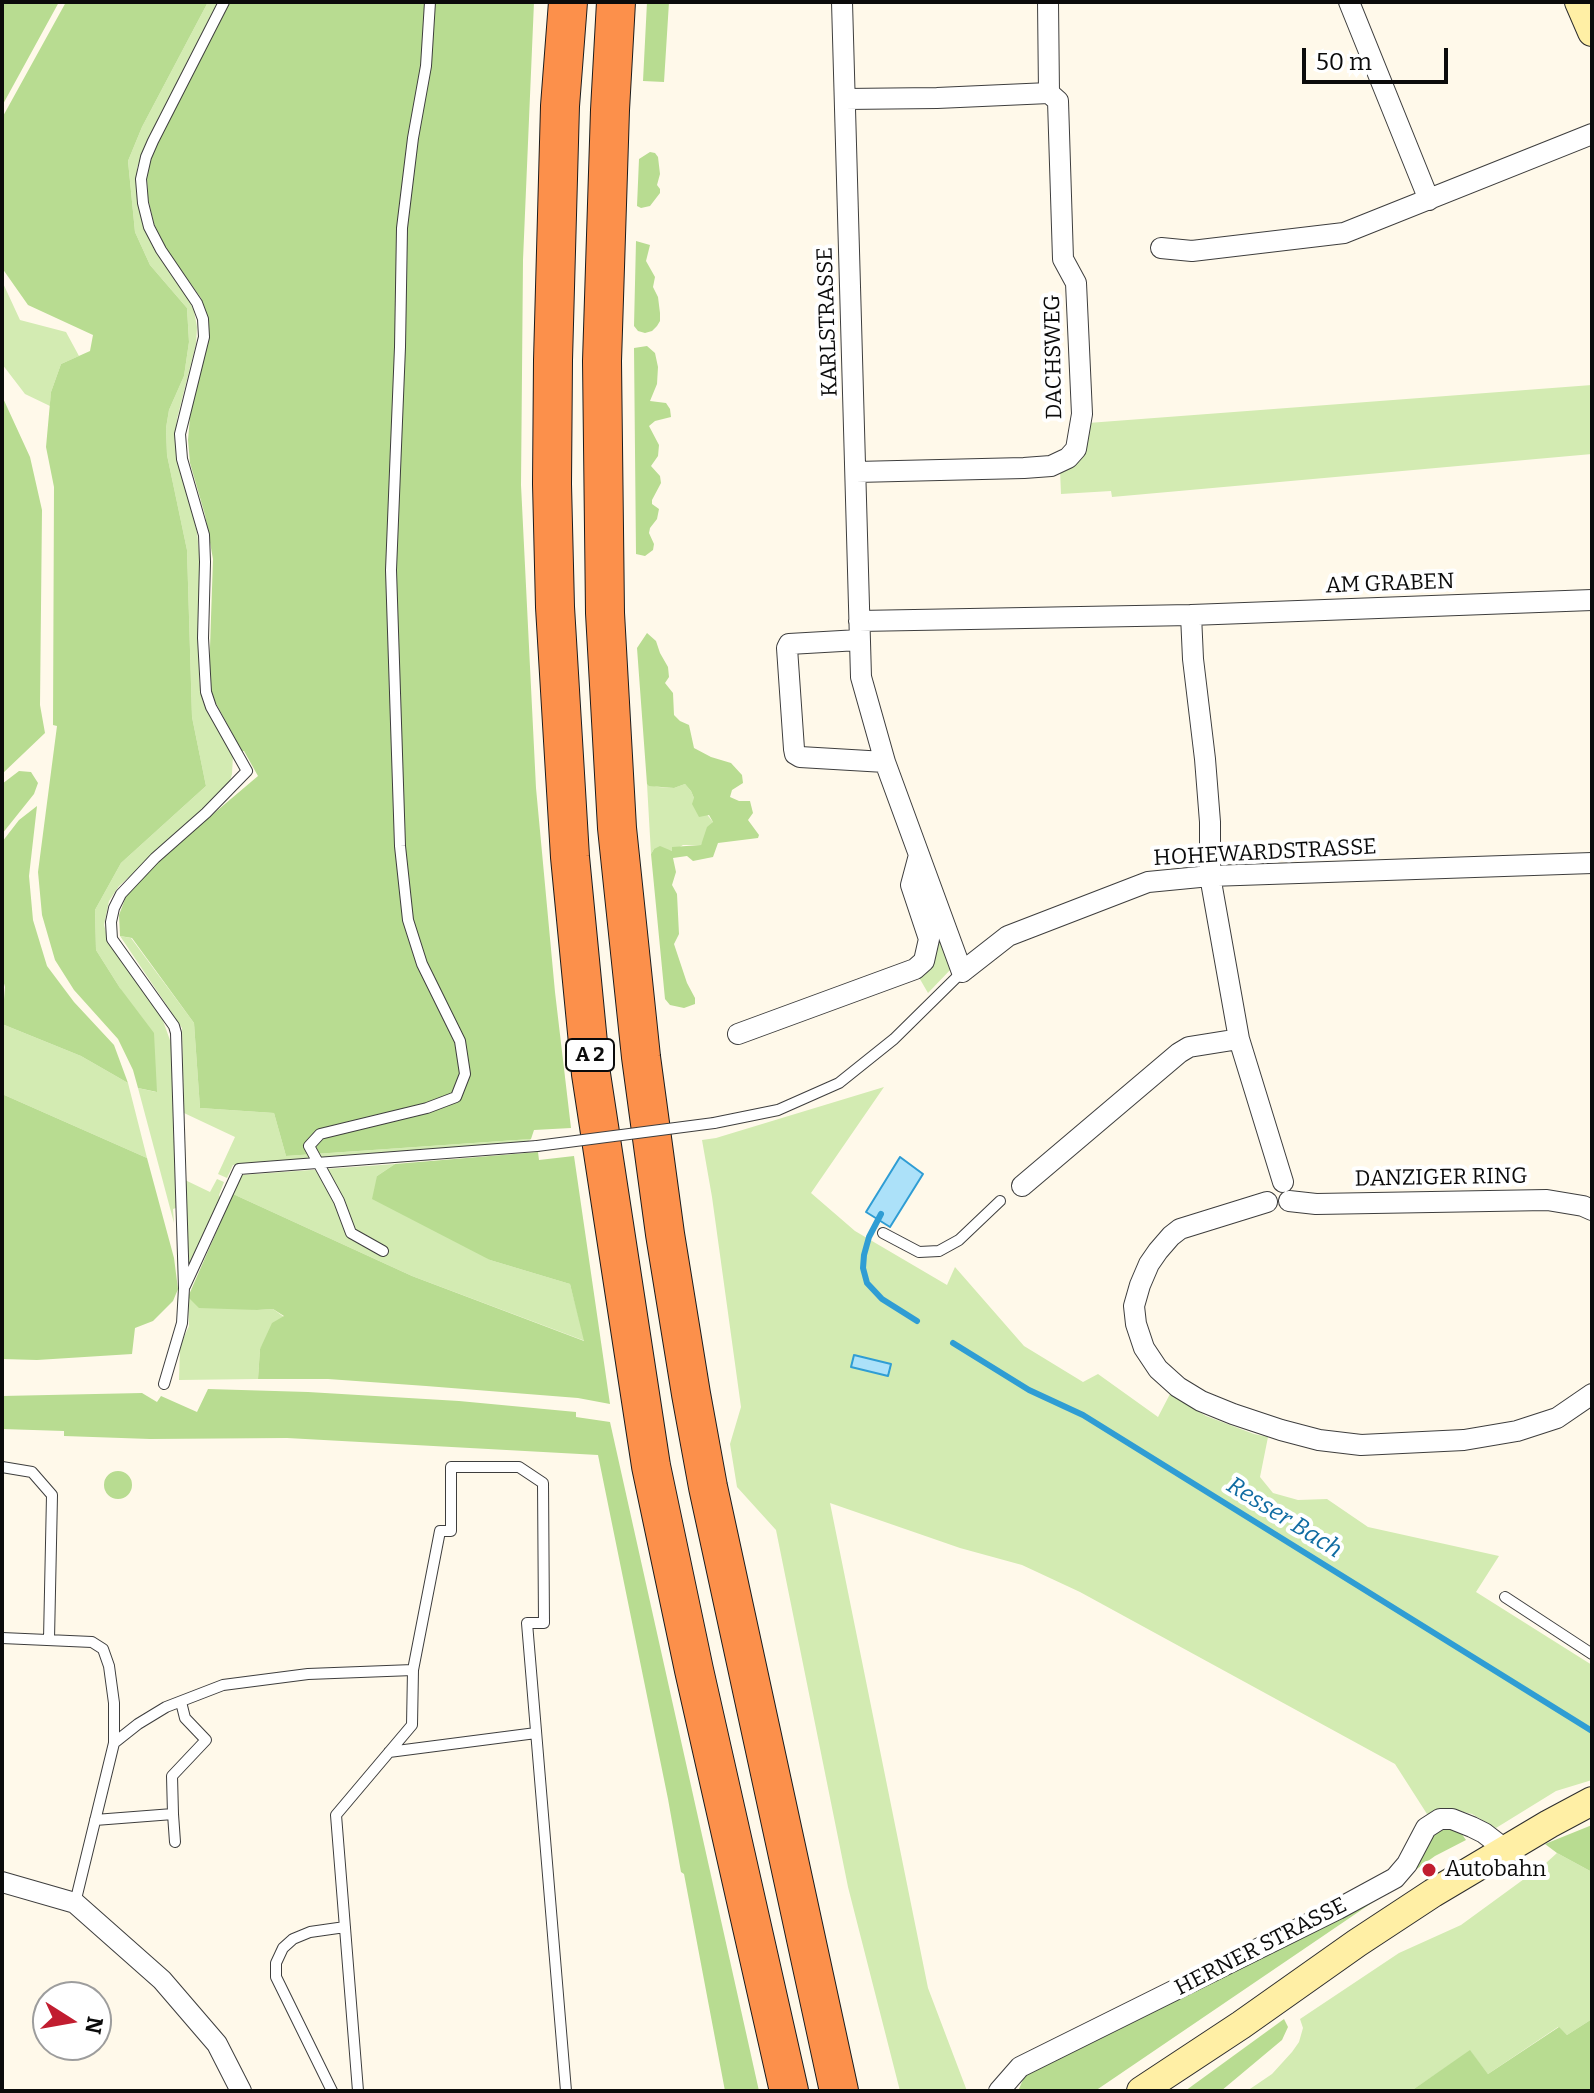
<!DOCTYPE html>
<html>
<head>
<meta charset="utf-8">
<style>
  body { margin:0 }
  #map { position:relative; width:1594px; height:2093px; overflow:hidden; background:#fff9ea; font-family:Bitter,serif }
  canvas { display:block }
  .frame { position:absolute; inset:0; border:4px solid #0b0b0b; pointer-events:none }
  .north { position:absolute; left:32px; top:1981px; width:80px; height:80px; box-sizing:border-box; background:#fff; border:2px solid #9d9d9d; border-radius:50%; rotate:101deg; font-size:22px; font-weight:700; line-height:32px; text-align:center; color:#0b0b0b }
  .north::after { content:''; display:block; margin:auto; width:28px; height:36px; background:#c11d30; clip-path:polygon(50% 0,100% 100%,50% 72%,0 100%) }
  .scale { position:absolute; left:1302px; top:48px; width:146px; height:36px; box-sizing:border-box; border:4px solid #0b0b0b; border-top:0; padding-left:10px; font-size:24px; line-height:28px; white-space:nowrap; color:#0b0b0b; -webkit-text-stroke:6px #fff; paint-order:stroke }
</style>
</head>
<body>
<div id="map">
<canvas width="1594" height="2093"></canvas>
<div class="frame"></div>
<div class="north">N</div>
<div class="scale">50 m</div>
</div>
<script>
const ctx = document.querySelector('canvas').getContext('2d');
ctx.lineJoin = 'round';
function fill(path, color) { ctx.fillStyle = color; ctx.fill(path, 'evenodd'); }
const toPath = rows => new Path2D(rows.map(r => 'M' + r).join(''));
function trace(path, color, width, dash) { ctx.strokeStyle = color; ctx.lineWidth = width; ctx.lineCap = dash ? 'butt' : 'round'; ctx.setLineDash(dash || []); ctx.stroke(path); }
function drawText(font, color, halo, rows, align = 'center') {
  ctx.font = font + ' Bitter,serif'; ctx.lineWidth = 8; ctx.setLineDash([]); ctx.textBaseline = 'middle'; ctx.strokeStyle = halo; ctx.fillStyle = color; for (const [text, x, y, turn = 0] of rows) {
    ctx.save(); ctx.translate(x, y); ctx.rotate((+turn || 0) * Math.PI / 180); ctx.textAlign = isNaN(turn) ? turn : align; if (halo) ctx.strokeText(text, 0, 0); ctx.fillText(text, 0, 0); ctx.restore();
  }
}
const green = toPath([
  [208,2,219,2,145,146,137,168,137,188,148,234,160,258,188,298,194,311,197,327,196,344,177,419,176,436,178,458,197,532,199,551,199,680,203,702,233,755,232,774,229,784,203,811,119,886,109,901,104,925,109,943,162,1018,171,1043,176,1208,173,1209,174,1223,138,1088,156,1092,120,988,96,950,95,910,121,863,206,786,192,717,187,550,167,455,166,428,169,410,184,376,189,342,187,308,150,265,135,232,128,161,142,127],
  [2,281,20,320,66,332,79,356,61,364,51,392,50,406,25,394,2,364],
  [1592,385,1592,454,1112,497,1111,491,1061,494,1060,470,1085,451,1089,434,1088,423],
  [647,784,658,787,674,788,685,784,691,791,694,798,713,822,701,845,683,845,673,851,654,849,651,854],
  [923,890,951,969,928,993,917,974],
  [120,936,131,938,194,1023,200,1108,274,1113,286,1156,531,1139,526,1143,233,1165,227,1178,218,1174,235,1137,184,1113,182,1028],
  [2,1024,81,1056,128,1083,147,1158,2,1094],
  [884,1087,811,1193,855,1231,947,1285,955,1267,1024,1346,1083,1382,1098,1374,1158,1417,1170,1394,1206,1416,1254,1434,1268,1437,1260,1477,1273,1493,1298,1500,1327,1499,1368,1527,1499,1556,1476,1592,1592,1665,1592,1780,1556,1791,1496,1828,1472,1814,1450,1809,1427,1814,1395,1764,1080,1592,1022,1565,960,1548,830,1503,928,1988,967,2091,900,2091,848,1887,776,1530,737,1487,730,1444,741,1407,712,1197,702,1140,716,1138],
  [395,1164,377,1176,490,1260,570,1284,585,1341,412,1276,233,1194,241,1175],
  [217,1179,224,1182,219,1195,220,1197,189,1266,189,1252,187,1251,185,1180,210,1192],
  [188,1297,257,1310,273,1309,284,1317,260,1349,258,1379,179,1380,180,1346,189,1326],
  [1557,1853,1592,1872,1592,2019,1567,2035,1558,2027,1488,2074,1470,2051,1411,2091,1247,2091,1272,2074,1292,2052,1299,2042,1303,2028,1300,2019,1399,1953,1461,1925,1546,1863]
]);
const forest = toPath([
  [2,2,59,2,2,106],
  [66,2,208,2,142,127,128,161,135,232,150,265,187,308,189,342,184,376,169,410,166,428,167,455,187,550,192,717,206,786,121,863,95,910,96,950,120,988,154,1033,157,1092,138,1088,133,1070,118,1039,74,990,55,960,42,915,38,872,57,726,53,725,54,487,46,447,51,392,61,364,90,351,93,335,28,305,2,268,2,118],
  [230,2,534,2,523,260,521,485,536,788,555,992,571,1128,534,1130,531,1139,286,1156,274,1113,200,1108,194,1023,132,938,120,936,119,915,127,894,160,859,258,776,244,751,242,751,212,696,209,677,213,559,205,515,190,463,188,440,191,406,208,343,208,322,201,298,166,249,154,224,148,198,147,178,150,161,158,143],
  [647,2,669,2,664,82,643,81],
  [650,152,655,153,658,157,660,174,657,185,660,189,660,193,650,206,641,208,637,206,639,159],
  [636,241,650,245,646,261,655,277,653,287,658,297,660,313,660,321,657,326,652,331,645,333,638,331,634,326],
  [647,346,655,353,658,367,657,384,650,401,666,403,670,409,671,417,655,421,649,426,659,445,658,456,651,466,660,476,661,483,652,500,652,504,659,509,657,519,650,528,649,533,654,544,653,550,645,556,636,554,634,348],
  [2,396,30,457,42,510,40,705,45,733,2,774],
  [647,633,656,641,660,653,668,667,669,677,665,683,673,693,674,715,680,721,689,725,694,748,711,757,731,763,742,775,743,783,732,790,730,797,739,801,750,801,753,813,748,820,759,835,758,838,718,843,713,857,693,861,687,856,673,858,676,872,672,885,677,894,679,934,674,944,687,983,695,998,695,1004,684,1008,670,1005,665,999,651,854,654,849,660,846,672,851,672,847,701,845,707,827,713,822,709,815,699,817,692,804,694,798,691,791,685,784,674,788,649,786,647,784,637,648],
  [19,771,31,772,38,783,34,794,2,834,2,784],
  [37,806,29,876,33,920,47,966,74,1002,114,1045,128,1083,81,1056,2,1024,5,987,2,976,2,842,19,820],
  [2,1094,147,1158,174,1258,178,1289,173,1301,153,1321,135,1328,132,1354,37,1360,2,1359],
  [538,1152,539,1160,574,1156,610,1404,578,1398,426,1386,328,1379,258,1379,260,1349,272,1323,284,1316,273,1309,257,1310,199,1308,188,1297,233,1194,412,1276,584,1341,570,1284,490,1260,372,1199,377,1176,395,1164],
  [208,1389,308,1392,459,1401,576,1412,576,1417,610,1422,759,2091,725,2091,684,1874,681,1872,668,1799,598,1455,287,1438,150,1439,64,1436,64,1431,2,1429,2,1396,142,1393,157,1402,161,1396,197,1412],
  '104 1485a14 14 0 1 1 28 0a14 14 0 1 1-28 0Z',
  [1592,1825,1592,1872,1557,1853,1545,1844],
  [1446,1828,1452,1828,1461,1833,1466,1840,1435,1856,1414,1871,1404,1881,1095,2091,1018,2091,1026,2073,1317,1927,1437,1831],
  [1284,2019,1288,2027,1282,2040,1221,2091,1185,2091],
  [1592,2019,1592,2091,1411,2091,1470,2050,1488,2074,1559,2027,1567,2035]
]);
const water = toPath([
  [900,1157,923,1174,890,1227,866,1212,900,1157],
  [854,1355,891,1364,888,1376,851,1367,854,1355]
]);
const stream = toPath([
  [881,1214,869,1237,864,1255,863,1268,867,1283,882,1299,917,1321],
  [953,1343,1029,1390,1083,1415,1592,1731]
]);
const service = toPath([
  [714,1123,778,1110,839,1083,894,1039,962,972],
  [883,1233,919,1252,939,1251,959,1240,1000,1201],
  [383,1251,351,1233,339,1201,309,1146,320,1134,427,1108,456,1097,465,1074,460,1041,422,964,408,920,400,846,391,570,400,347,402,228,413,138,426,66,430,2],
  [185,1286,239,1169,537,1146],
  [164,1384,182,1323,184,1288,176,1033,174,1026,112,939,111,922,114,908,121,894,155,858,206,813,247,771,211,707,206,692,203,638,205,562,204,535,182,459,180,434,204,337,203,319,197,303,161,250,149,227,143,203,141,179,146,157,153,141,224,2],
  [2,1467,32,1472,52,1495,49,1639],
  [1505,1597,1592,1654],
  [2,1638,92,1642,103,1649,109,1666,114,1703,114,1743],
  [389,1752,536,1733],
  [173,1814,172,1776,206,1740,185,1718,181,1702],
  [95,1820,173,1814,175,1842],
  [75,1903,114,1743,138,1724,166,1707,223,1685,308,1674,413,1670],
  [332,2091,276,1977,276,1963,283,1948,293,1939,310,1932,345,1927],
  [358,2091,336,1815,412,1725,413,1670,440,1531,451,1531,451,1467,519,1467,543,1483,544,1623,527,1623,566,2091]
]);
const minor = toPath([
  [842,2,861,677,885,762,962,972,1008,936,1148,882,1210,876,1592,863],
  [1048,2,1049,93],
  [1349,2,1429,200],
  [845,99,937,98,1049,93,1058,101,1063,259,1076,283,1082,414,1076,449,1068,458,1051,466,1024,468,856,472],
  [1161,248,1192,251,1344,233,1592,134],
  [1191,615,1193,659,1205,759,1210,822,1210,876,1239,1039,1283,1182],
  [859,621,1191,615,1592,600],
  [859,640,789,644,787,648,794,749,795,754,800,757,885,762],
  [738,1034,915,969,924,961,929,939,911,885,919,855],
  [1022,1186,1179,1053,1189,1047,1239,1039],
  [1289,1201,1316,1204,1547,1200,1583,1206,1592,1210],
  [1267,1202,1180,1229,1171,1236,1158,1251,1149,1264,1140,1285,1134,1306,1136,1324,1144,1348,1158,1369,1178,1387,1201,1401,1233,1414,1281,1430,1319,1440,1361,1445,1464,1440,1517,1431,1557,1418,1592,1394],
  [2,1882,75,1903,162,1980,217,2044,241,2091],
  [999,2091,1020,2067,1338,1909,1395,1878,1407,1864,1426,1828,1440,1819,1452,1819,1472,1827,1484,1833,1506,1850]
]);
const secondary = toPath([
  [1579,2,1592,32],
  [1141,2091,1241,2025,1357,1943,1433,1893,1549,1824,1592,1801]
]);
const motorway = toPath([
  [568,2,560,106,553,360,552,484,555,607,570,857,591,1074,651,1466,694,1670,789,2091],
  [616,2,610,110,602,361,605,613,617,828,641,1057,665,1234,691,1394,708,1487,839,2091]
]);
const serviceBridge = toPath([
  [537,1146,714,1123]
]);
const markers = [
  [1429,1870,8,"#c11d30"]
];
const shields = [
  [590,1055,48]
];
const shieldNames = [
  ["A 2",590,1055]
];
const streetNames = [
  ["KARLSTRASSE",828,322,-92],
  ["DACHSWEG",1054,357,-91],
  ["AM GRABEN",1390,584,-2],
  ["HOHEWARDSTRASSE",1265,853,-3],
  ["DANZIGER RING",1441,1178,-1],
  ["HERNER STRASSE",1261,1947,-27]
];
const poiNames = [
  ["Autobahn",1445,1870]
];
const waterNames = [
  ["Resser Bach",1284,1518,32]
];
fill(green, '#d3ebb2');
fill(forest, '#b8dc91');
fill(water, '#ace1f9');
trace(water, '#2f9dd4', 2);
trace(stream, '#2f9dd4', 6);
trace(service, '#3e3e3e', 12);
trace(minor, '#3e3e3e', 22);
trace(secondary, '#2d2d2d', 30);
trace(motorway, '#1c1c1c', 40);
trace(service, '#fff', 10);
trace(minor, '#fff', 20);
trace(secondary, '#ffefa5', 28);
trace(motorway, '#fc904b', 38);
trace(serviceBridge, '#3e3e3e', 12, []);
trace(serviceBridge, '#fff', 10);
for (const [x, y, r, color] of markers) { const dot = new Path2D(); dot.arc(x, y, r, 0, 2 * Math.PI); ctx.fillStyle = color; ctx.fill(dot); trace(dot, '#fff', 3); }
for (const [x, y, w] of shields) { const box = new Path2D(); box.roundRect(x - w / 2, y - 16, w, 32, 6); ctx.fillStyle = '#fff'; ctx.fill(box); trace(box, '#0b0b0b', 2); }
drawText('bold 20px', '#0b0b0b', null, shieldNames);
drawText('22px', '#0b0b0b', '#fff', streetNames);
drawText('22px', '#0b0b0b', '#fff', poiNames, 'left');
drawText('italic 24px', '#106ca2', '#fff', waterNames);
</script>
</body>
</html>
